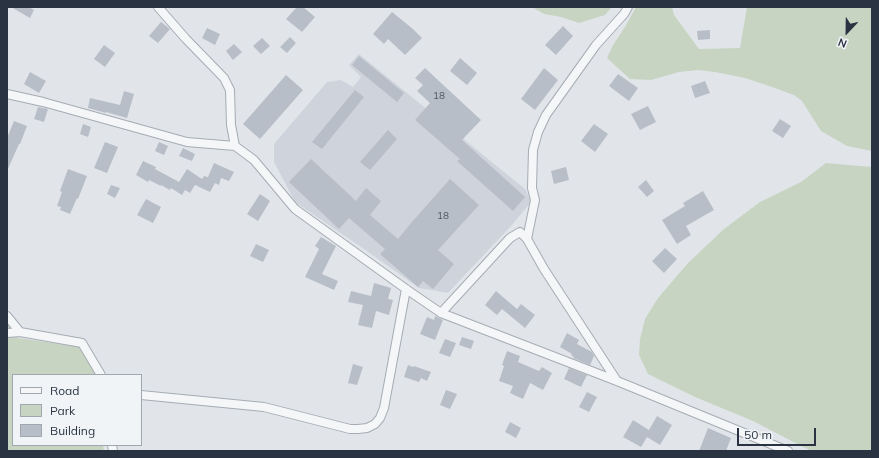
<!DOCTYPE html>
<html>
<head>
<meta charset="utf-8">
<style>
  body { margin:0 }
  #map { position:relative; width:879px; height:458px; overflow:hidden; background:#e1e5ea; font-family:Mulish,sans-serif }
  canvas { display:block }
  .frame { position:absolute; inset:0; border:8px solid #293342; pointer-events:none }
  .legend { position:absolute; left:12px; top:374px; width:130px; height:72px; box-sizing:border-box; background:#f1f4f7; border:1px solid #a1a7af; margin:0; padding:5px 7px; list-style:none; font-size:12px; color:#293342 }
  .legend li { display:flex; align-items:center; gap:8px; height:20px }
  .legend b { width:20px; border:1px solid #a1a7af }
  .north { position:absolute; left:827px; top:12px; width:40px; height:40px; -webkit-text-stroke:3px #f1f4f7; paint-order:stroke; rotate:202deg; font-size:11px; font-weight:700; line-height:16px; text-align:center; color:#293342 }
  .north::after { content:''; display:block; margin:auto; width:14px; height:18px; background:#293342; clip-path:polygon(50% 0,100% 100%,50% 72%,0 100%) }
  .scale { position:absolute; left:737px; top:428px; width:79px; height:18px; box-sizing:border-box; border:2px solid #293342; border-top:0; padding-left:5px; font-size:12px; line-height:14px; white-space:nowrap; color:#293342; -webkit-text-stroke:3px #f1f4f7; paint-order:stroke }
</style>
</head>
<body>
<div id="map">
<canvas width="879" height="458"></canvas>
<div class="frame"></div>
<ul class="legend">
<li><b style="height:5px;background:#f4f6f8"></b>Road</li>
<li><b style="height:11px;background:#c7d4c2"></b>Park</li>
<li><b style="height:11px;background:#b8bec7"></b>Building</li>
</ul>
<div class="north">N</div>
<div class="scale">50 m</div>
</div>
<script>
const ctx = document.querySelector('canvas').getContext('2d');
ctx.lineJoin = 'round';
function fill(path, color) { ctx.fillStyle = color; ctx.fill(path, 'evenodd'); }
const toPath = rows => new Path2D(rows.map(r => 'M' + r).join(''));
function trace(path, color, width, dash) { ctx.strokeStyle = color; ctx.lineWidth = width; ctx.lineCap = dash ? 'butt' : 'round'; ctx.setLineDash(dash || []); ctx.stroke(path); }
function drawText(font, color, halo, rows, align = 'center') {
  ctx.font = font + ' Mulish,sans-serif'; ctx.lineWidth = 3.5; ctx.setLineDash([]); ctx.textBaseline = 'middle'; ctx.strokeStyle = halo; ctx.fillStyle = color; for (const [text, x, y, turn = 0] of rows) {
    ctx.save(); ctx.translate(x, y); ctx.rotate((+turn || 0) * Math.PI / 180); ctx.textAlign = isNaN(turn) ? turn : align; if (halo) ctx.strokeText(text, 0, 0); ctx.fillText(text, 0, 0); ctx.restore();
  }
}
const built = toPath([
  [359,54,525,189,531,202,512,225,448,293,419,288,364,249,295,202,274,162,274,144,327,82,341,80,353,87,361,77,349,65]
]);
const green = toPath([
  [532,7,612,7,605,15,579,23,561,17,544,14],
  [636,7,672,7,674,15,699,49,740,48,747,7,872,7,872,151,847,146,821,131,802,101,794,95,772,87,745,78,715,72,698,70,679,72,651,80,630,79,607,58,613,45,625,27],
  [826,163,872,167,872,451,811,451,753,421,695,397,648,374,639,355,640,339,645,319,658,298,688,263,724,229,760,202,801,182],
  [7,323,18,338,80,347,96,375,13,375,13,445,103,445,104,451,7,451]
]);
const building = toPath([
  [11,7,29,7,34,10,30,18],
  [297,7,303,7,315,17,302,32,286,19],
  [392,12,413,29,422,38,405,55,388,39,384,44,373,34],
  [161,22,170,29,158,43,149,36],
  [563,26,573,36,556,55,545,45],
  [207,28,220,34,215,45,202,38],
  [710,30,710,39,698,40,697,31],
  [290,37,296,43,287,53,280,47],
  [262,38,270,46,261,54,253,46],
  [234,44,242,52,233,60,226,51],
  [104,45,115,53,105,67,94,59],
  [359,56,404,93,397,102,352,65],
  [460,58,477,73,467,85,450,71],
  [425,68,481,120,462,140,525,197,513,211,457,161,460,159,415,120,430,103,417,91,423,85,415,78],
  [544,68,558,80,535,110,521,99],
  [30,72,46,81,39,93,24,84],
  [618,74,638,88,629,101,609,86],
  [286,75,303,90,260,139,243,124],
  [705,81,710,93,695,98,691,86],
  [355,90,364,97,322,149,312,142],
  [124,91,134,94,127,118,106,112,106,113,88,108,90,98,120,105],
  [648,106,656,122,640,130,631,114],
  [38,107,48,109,44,122,34,119],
  [780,119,791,126,783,138,772,131],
  [14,121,27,126,20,144,19,144,7,171,7,138],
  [83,124,91,127,88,137,80,134],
  [594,124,608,134,595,152,581,141],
  [388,130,397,139,370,170,360,162],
  [105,142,118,147,107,173,94,168],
  [159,142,168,146,164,155,155,151],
  [183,148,195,154,192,161,179,156],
  [311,159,356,201,366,188,381,201,370,215,398,239,412,222,450,179,479,205,438,250,454,264,433,289,423,281,418,287,380,254,385,249,349,218,339,229,289,182],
  [143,161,156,167,155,169,179,182,187,169,202,179,204,176,208,177,214,163,234,172,229,181,221,178,219,185,215,183,210,192,195,185,190,193,185,190,182,195,171,188,170,190,161,185,161,186,149,180,148,182,136,175],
  [566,167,569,180,554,184,551,171],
  [68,169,87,176,78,199,77,198,70,214,60,210,61,207,57,206,62,192,60,191],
  [646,180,654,191,647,197,638,187],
  [111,185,120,188,115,198,107,194],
  [703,191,714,210,686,226,691,235,677,244,662,220,685,206,683,203],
  [260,194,270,201,258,221,247,214],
  [146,199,161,207,153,223,137,215],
  [321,237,336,246,322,274,338,281,334,290,305,277,319,249,315,246],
  [256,244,269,250,263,262,250,256],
  [665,248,677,259,664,273,652,261],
  [374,283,391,288,388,299,393,300,389,315,376,311,372,328,358,325,363,305,348,302,351,291,371,296],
  [496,291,517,309,521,304,535,315,525,328,502,309,497,315,485,305],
  [435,316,443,320,435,340,420,334,427,317,434,320],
  [567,333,579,340,577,344,592,352,594,356,590,365,573,358,574,357,571,355,572,354,560,347],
  [462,337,474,341,471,349,459,345],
  [445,339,456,343,450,357,439,353],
  [507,351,520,356,518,362,539,371,542,367,552,373,543,390,530,383,523,399,510,393,513,386,499,381,504,366,502,365],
  [353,364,363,367,357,385,348,383],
  [408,365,413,367,414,366,431,372,427,381,421,378,419,382,404,377],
  [569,368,587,375,581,387,564,379],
  [446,390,457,394,450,409,440,405],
  [587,392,597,397,589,412,579,407],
  [657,416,672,425,660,445,647,437,641,447,623,437,633,420,649,430],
  [510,422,521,428,516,438,505,432],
  [708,428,731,438,726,451,699,451]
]);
const minor = toPath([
  [158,7,186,39,224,78,230,90,231,125,235,146],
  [7,94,43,102,187,142,235,146,254,160,295,209,406,289,441,313,617,381,788,451],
  [441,313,510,238,520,232,527,239],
  [7,316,20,332,82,343,101,375],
  [7,333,20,332],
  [617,381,544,269,527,239,535,200,532,188,533,150,538,132,546,115,596,45,624,14,628,7],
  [141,395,264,407,350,429,358,429,367,428,375,424,380,418,384,408,406,289],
  [112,445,113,451]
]);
const numberNames = [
  ["18",439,96],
  ["18",443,216]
];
fill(built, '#cfd4dc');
fill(green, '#c7d4c2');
fill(building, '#b8bec7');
trace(minor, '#a6acb4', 10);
trace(minor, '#f4f6f8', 8);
drawText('10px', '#4d5663', null, numberNames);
</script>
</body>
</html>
